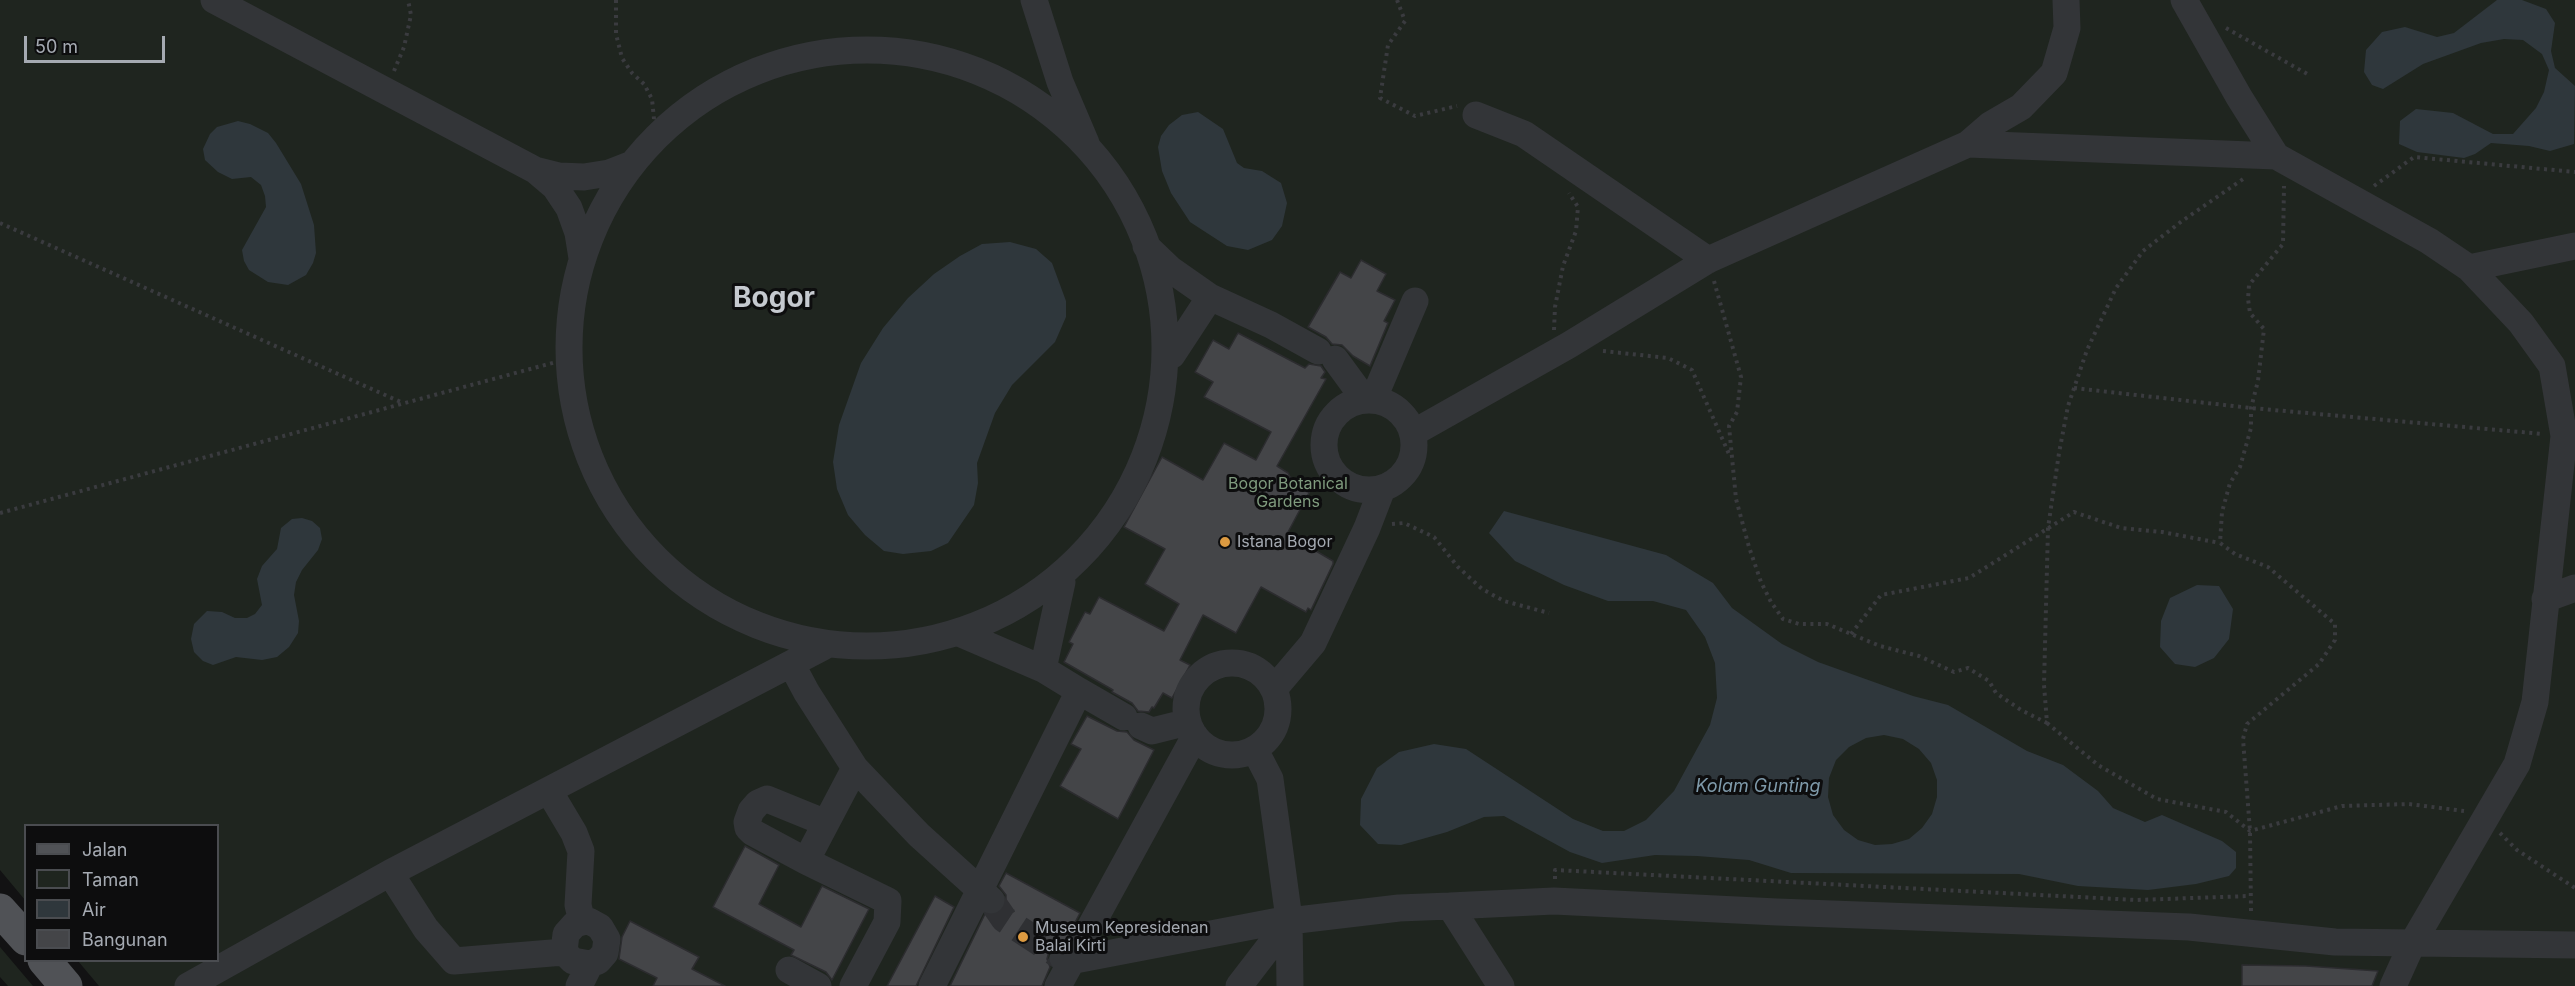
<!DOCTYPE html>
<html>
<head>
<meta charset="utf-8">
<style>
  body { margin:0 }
  #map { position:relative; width:2575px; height:986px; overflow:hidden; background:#121213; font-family:Inter,sans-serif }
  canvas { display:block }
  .legend { position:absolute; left:24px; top:824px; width:195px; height:138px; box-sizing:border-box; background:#0d0d0e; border:2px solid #4a4c50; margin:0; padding:8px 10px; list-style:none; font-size:18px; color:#a5aab2 }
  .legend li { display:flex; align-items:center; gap:12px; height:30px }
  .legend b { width:30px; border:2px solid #4a4c50 }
  .scale { position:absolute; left:24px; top:36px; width:141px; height:27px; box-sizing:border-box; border:3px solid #a5aab2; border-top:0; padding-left:8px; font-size:18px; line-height:21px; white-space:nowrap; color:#a5aab2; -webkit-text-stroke:4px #0d0d0e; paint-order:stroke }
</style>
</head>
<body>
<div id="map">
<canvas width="2575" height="986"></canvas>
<ul class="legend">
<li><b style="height:8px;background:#505256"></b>Jalan</li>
<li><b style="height:16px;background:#1f251f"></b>Taman</li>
<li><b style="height:16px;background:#2f373c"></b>Air</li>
<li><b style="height:16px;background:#444548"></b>Bangunan</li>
</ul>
<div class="scale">50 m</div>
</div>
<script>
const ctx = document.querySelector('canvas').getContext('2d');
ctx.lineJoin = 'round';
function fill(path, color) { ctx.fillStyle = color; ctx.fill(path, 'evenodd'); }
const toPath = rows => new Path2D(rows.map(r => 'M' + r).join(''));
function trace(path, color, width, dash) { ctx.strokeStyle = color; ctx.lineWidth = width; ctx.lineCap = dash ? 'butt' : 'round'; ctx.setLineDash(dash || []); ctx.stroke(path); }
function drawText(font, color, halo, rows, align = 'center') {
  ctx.font = font + ' Inter,sans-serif'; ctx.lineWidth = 6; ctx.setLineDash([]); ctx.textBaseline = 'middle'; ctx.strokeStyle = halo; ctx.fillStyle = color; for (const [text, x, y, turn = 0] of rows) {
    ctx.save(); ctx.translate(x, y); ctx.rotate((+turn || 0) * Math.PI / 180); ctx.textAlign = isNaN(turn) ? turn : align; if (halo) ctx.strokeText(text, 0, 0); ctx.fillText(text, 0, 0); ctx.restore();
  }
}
const green = toPath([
  [0,0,2575,0,2575,986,99,986,78,961,218,960,218,826,26,826,25,900,0,870],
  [0,947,33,986,8,986,0,977]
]);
const water = toPath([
  [2497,0,2522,0,2546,9,2555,23,2551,51,2555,68,2575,86,2574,144,2550,151,2529,146,2491,143,2475,154,2464,158,2417,152,2399,144,2400,121,2416,109,2453,113,2493,134,2513,134,2536,108,2544,92,2549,70,2542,54,2523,40,2504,39,2481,43,2423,64,2383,89,2372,85,2364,72,2366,50,2382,32,2405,27,2437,37,2454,33],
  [1198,112,1223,129,1237,163,1244,168,1262,171,1281,183,1287,203,1282,226,1272,240,1248,250,1227,246,1190,222,1171,193,1162,171,1158,147,1161,136,1169,125,1182,115],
  [238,121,250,124,268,133,276,143,301,184,314,225,316,253,313,263,306,275,288,285,268,282,249,270,244,261,242,250,266,207,265,196,261,185,251,177,232,179,218,172,205,160,203,149,210,134,217,127],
  [1010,242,1036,249,1052,263,1066,301,1066,317,1055,342,1012,385,995,413,977,463,978,483,974,505,948,543,931,551,903,554,884,551,865,535,848,515,837,489,833,462,839,425,861,363,883,328,908,298,934,274,960,256,982,244],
  [1504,511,1666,555,1713,583,1732,608,1782,644,1818,662,1913,696,1948,705,2027,751,2063,765,2098,791,2113,808,2145,822,2162,815,2222,841,2236,852,2236,868,2229,876,2196,884,2148,890,2078,886,2019,874,1791,873,1749,860,1697,856,1655,855,1602,863,1570,852,1504,816,1484,817,1447,832,1401,845,1378,844,1360,825,1361,799,1377,768,1399,752,1434,744,1466,749,1573,819,1603,831,1624,831,1646,820,1674,791,1710,725,1717,698,1715,663,1705,637,1686,610,1653,601,1608,601,1564,585,1515,561,1489,533],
  [1884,735,1903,739,1919,749,1931,763,1937,780,1937,797,1932,814,1922,828,1909,839,1892,844,1875,845,1858,840,1844,830,1833,815,1828,797,1829,778,1836,760,1849,747,1866,738],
  [302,518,312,521,320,528,322,539,318,550,302,570,296,582,294,595,299,621,298,633,289,647,277,657,262,660,236,657,213,665,203,661,194,652,191,639,194,624,207,611,222,612,235,618,247,618,255,614,262,605,257,579,262,566,277,549,281,528,292,519],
  [2197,585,2219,586,2233,609,2229,639,2214,658,2195,667,2175,664,2160,647,2161,621,2170,598]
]);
const building = toPath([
  [1361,260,1386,274,1377,291,1395,300,1384,321,1388,323,1370,366,1353,356,1342,345,1332,344,1326,337,1308,327,1340,272,1351,278,1361,260],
  [1238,333,1305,368,1309,364,1321,366,1325,372,1321,378,1326,379,1277,466,1288,473,1290,477,1311,489,1287,534,1333,561,1333,564,1311,610,1308,608,1306,612,1261,587,1236,633,1203,615,1180,660,1190,665,1172,698,1163,693,1154,708,1152,707,1149,712,1138,711,1132,703,1112,692,1113,690,1064,662,1073,644,1069,642,1085,612,1090,614,1099,597,1164,631,1179,604,1145,584,1165,549,1124,527,1162,457,1203,480,1224,443,1256,460,1271,432,1204,397,1213,382,1195,372,1213,340,1229,349,1238,333],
  [1087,716,1117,731,1127,732,1134,740,1154,750,1118,819,1060,786,1081,749,1071,744,1087,716],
  [745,846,779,865,759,904,801,927,822,886,869,909,832,980,826,972,791,955,794,950,713,907,745,846],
  [1006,873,1080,913,1064,943,1054,945,1049,951,1047,959,1050,967,1042,986,950,986,985,914,996,915,1002,911,1006,904,1006,895,999,886,1006,873],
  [935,896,954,907,916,986,887,986,935,896],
  [630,921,699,957,692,969,725,986,653,986,657,978,619,959,622,937,630,921],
  [2242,965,2306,966,2378,971,2372,986,2242,986,2242,965]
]);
const minorTunnel = toPath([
  [991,900,1004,919,1063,958]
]);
const path = toPath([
  [616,0,616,34,622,58,632,73,644,84,652,99,654,119,651,142],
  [1397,0,1405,21,1388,45,1380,98,1415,116,1457,106],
  [2226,28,2309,75],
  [394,71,404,47,411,15,408,0],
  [2374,186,2414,157,2575,172],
  [0,223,403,403],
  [1714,281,1741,377,1737,412,1729,426,1736,499,1749,547,1761,582,1771,602,1783,619,1799,624,1827,624,1880,646,1919,656,1954,672,1968,668,1989,681,1996,693,2021,710,2047,723,2044,685,2048,528,2059,453,2068,406,2087,350,2116,288,2143,251,2182,221,2246,177],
  [1554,330,1555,307,1563,266,1576,231,1578,207,1569,193],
  [1603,351,1668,358,1692,370,1729,454],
  [2074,388,2251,408,2543,434],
  [0,513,567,359],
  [1392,524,1404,523,1434,537,1458,567,1482,589,1504,601,1549,613],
  [1851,634,1881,595,1969,578,2074,512,2121,528,2162,532,2220,543],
  [2047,723,2098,765,2157,799,2226,812,2250,831,2342,806,2409,804,2464,811],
  [2500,833,2517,850,2575,888],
  [1555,879,1555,870,2137,900,2249,896],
  [2251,911,2250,831,2243,739,2247,724,2319,664,2335,640,2335,624,2268,567,2235,554,2220,543,2222,512,2230,483,2240,467,2251,428,2251,408,2258,381,2264,329,2250,313,2248,299,2249,285,2283,244,2284,186]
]);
const minor = toPath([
  [214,0,535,170,555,187,569,208,578,233,582,258],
  [1034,0,1060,82,1086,143],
  [2184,0,2239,97,2276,156],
  '569 348a298 298 0 1 1 596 0a298 298 0 1 1-596 0Z',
  [1476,115,1524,134,1708,260],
  [1968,144,2276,156,2429,241,2469,268,2521,323,2552,366,2564,436,2535,702,2517,764,2412,944,2393,986],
  [535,170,559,176,584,177,609,173,632,164],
  [1146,246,1170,269,1210,297,1271,325,1318,351],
  [2469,268,2575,246],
  [1172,355,1210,297],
  [1335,359,1365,400],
  [1373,400,1415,301],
  '1324 445a45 45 0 1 1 90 0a45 45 0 1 1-90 0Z',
  [1413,433,1569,345,1708,260,1968,144,1990,125,2021,107,2054,73,2067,28,2066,0],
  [2545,599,2575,588],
  [957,632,1043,669,1079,691],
  '1186 709a46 46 0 1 1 92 0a46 46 0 1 1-92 0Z',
  [792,665,807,693,855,768,919,835,991,900],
  [1043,669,1062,582],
  [1274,689,1313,643,1367,528,1382,489],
  [1141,726,1152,731,1188,722],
  [1255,750,1270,779,1289,919,1290,986],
  [549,791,574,833,581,851,578,905,582,922],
  [826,823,767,799,758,803,751,811,747,822,748,828,752,832,806,861,855,768],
  [806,861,888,901,887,922,853,986],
  [390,873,426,929,454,961,564,952],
  [1450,906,1554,901,1777,912,2189,927,2335,942,2575,945],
  [1063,958,1070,961,1289,919],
  [789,970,818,986],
  [188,986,390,873,823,647],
  [579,986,590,964,598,961,605,953,607,939,600,927,589,921,582,922,575,924,566,934,564,952,573,961,590,964],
  [932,986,1079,691,1124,717],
  [1058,986,1195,736],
  [1239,986,1289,921,1399,908,1450,906,1501,986]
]);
const major = toPath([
  [0,910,26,939],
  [44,960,66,986]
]);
const markers = [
  [1225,542,6,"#dc9a41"],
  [1023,937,6,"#dc9a41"]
];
const parkNames = [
  ["Bogor Botanical",1288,484],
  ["Gardens",1288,502]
];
const poiNames = [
  ["Istana Bogor",1237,542],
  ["Museum Kepresidenan",1035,928],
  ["Balai Kirti",1035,946]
];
const waterNames = [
  ["Kolam Gunting",1758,787]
];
const townNames = [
  ["Bogor",774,299]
];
fill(green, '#1f251f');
fill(water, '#2f373c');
fill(building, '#444548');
trace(building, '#2c2c2f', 1.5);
trace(minorTunnel, '#2f3033', 27, [27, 14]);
trace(path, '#3a3b3f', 4, [3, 4.5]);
trace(minor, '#333538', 27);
trace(major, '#505256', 33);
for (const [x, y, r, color] of markers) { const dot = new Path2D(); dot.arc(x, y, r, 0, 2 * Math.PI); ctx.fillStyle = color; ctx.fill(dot); trace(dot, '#0d0d0e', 2); }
drawText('16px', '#7f9b7e', '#0d0d0e', parkNames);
drawText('16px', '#a5aab2', '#0d0d0e', poiNames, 'left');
drawText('italic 18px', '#7f9aaa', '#0d0d0e', waterNames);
drawText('bold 28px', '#c5c9cf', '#0d0d0e', townNames);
</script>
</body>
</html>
